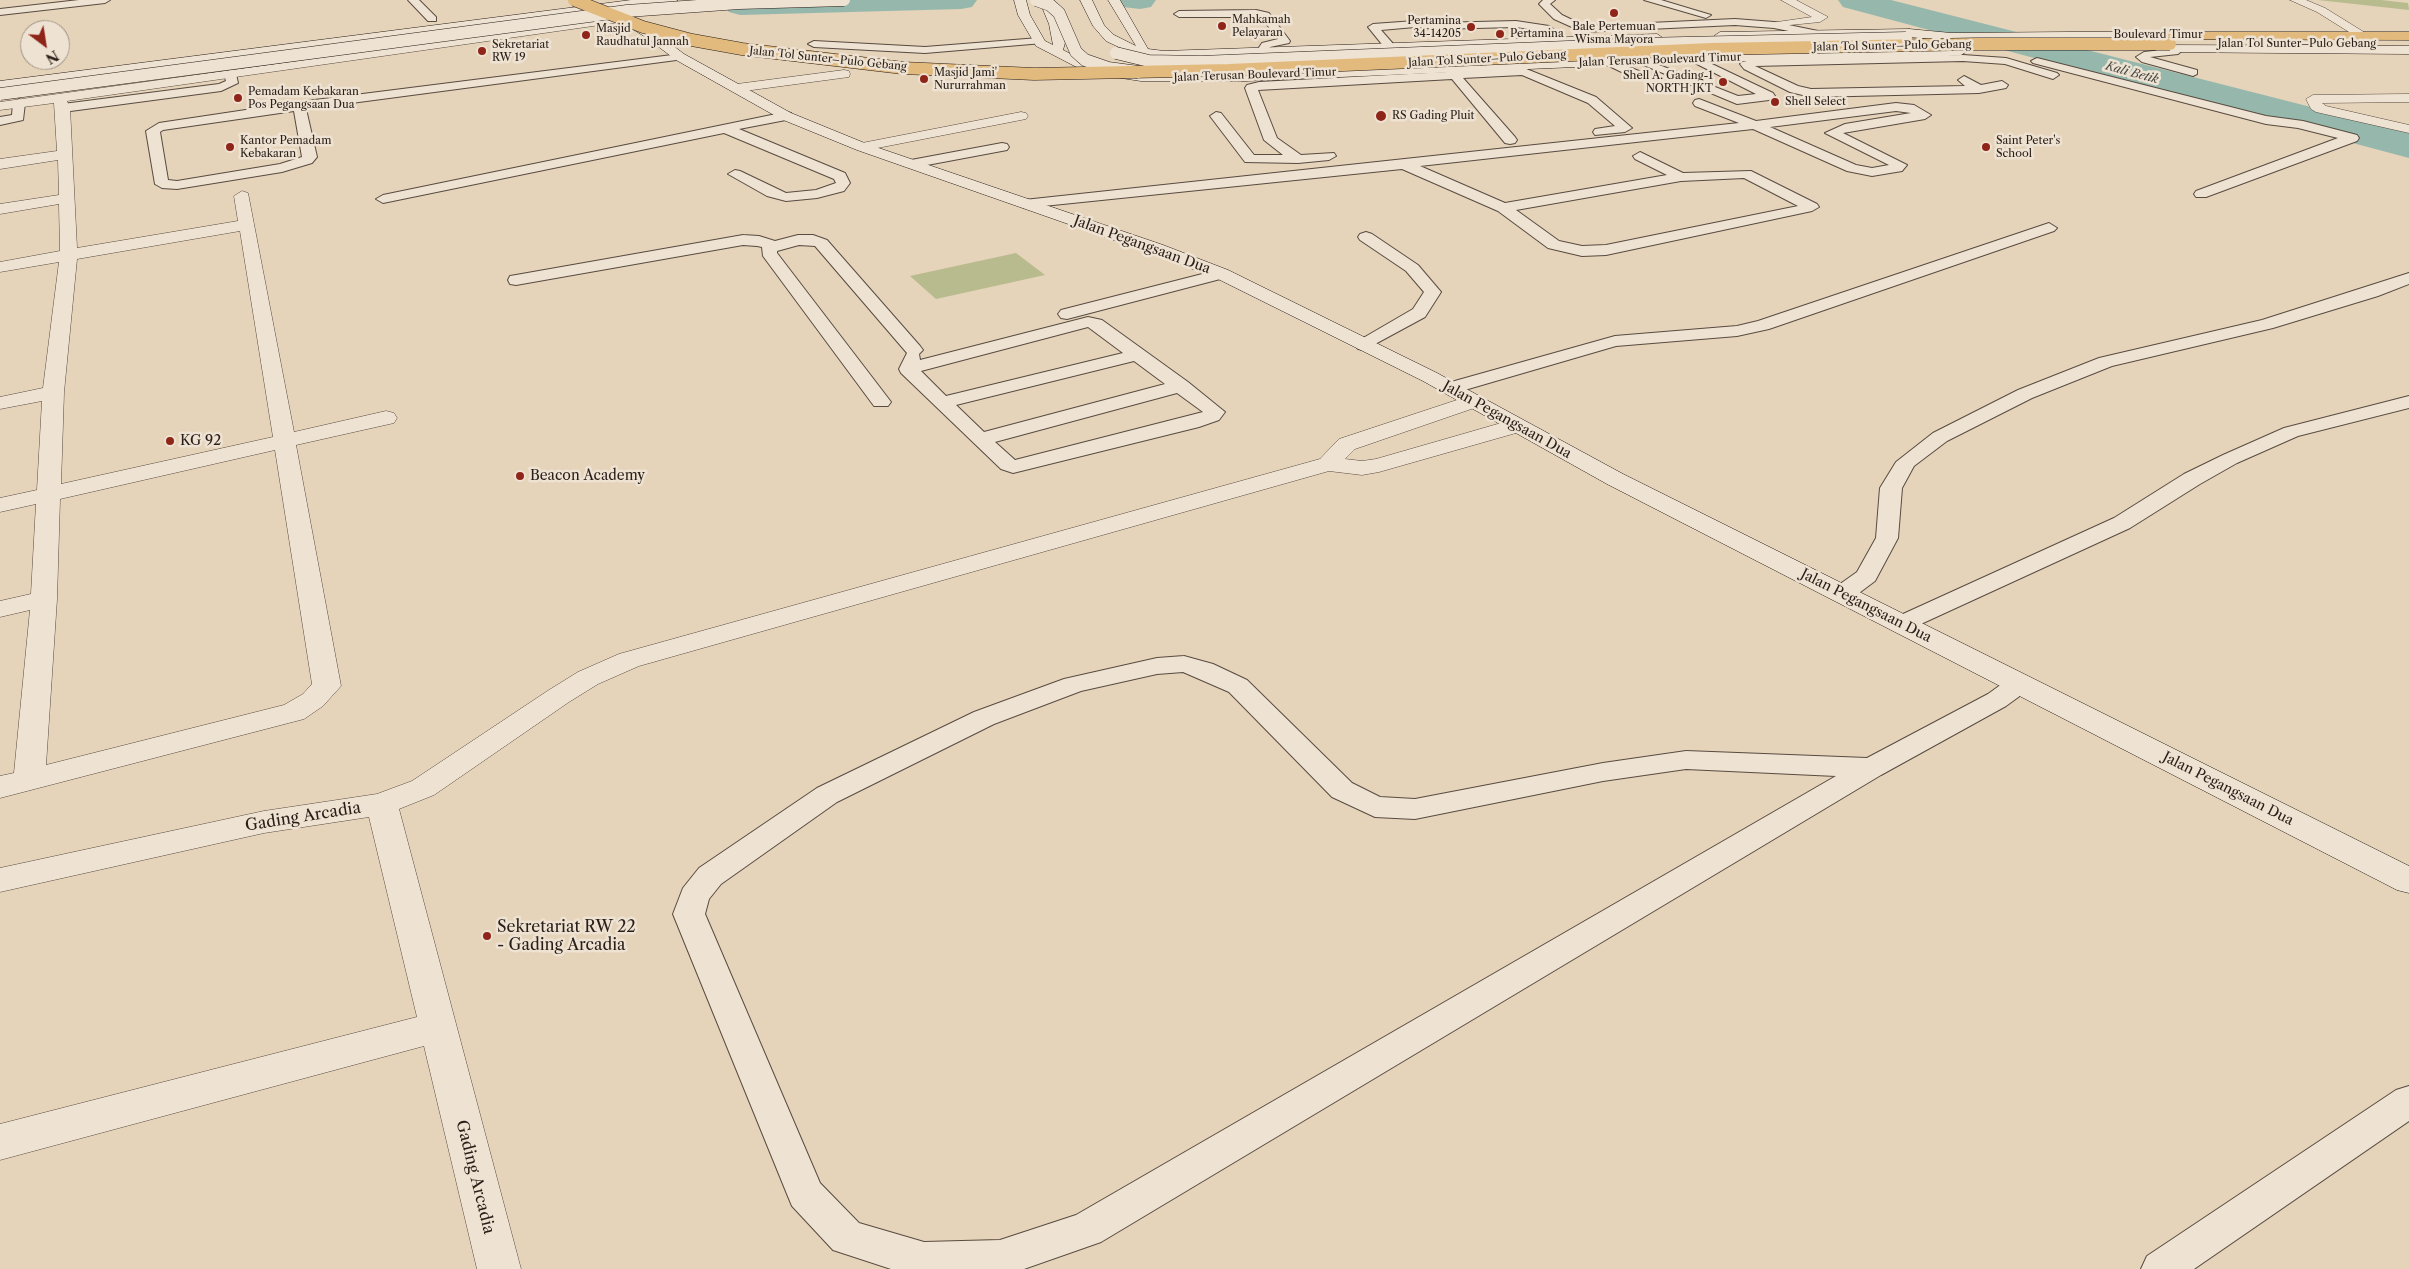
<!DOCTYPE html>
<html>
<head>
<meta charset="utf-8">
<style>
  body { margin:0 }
  #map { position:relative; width:2409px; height:1269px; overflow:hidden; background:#e5d3ba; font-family:"Libre Caslon Text",serif }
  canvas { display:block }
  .north { position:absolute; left:20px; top:20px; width:50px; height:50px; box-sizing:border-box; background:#eee2d2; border:1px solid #9f9488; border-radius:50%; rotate:149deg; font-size:14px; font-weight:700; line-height:20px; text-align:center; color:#291e18 }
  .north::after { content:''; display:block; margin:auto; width:18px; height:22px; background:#8f2418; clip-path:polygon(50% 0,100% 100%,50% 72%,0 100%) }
</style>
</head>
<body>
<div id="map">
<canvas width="2409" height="1269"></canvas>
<div class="north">N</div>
</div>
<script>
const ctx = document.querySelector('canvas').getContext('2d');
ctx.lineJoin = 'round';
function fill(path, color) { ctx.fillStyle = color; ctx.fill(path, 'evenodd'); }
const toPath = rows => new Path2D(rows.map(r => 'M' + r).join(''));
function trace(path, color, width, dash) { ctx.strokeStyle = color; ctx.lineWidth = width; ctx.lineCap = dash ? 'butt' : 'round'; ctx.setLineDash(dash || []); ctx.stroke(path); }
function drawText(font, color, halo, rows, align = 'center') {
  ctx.font = font + ' "Libre Caslon Text",serif'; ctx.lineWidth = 5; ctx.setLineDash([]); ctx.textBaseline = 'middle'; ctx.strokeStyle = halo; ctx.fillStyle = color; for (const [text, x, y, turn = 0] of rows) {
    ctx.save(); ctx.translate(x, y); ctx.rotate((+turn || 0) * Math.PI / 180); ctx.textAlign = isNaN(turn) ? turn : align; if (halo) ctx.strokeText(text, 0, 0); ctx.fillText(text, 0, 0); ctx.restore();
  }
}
const green = toPath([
  [2318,0,2381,0,2408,3,2409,10],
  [1016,253,1045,275,936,299,910,276]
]);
const river = toPath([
  [727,0,977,0,972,7,961,9,740,15,729,12,724,5,727,0],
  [1118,0,1156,0,1151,7,1140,9,1123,7,1118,0],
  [1838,0,1891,0,2409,132,2409,158,1843,7,1838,0]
]);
const lane = toPath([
  [79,0,110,0,105,3,0,15,0,9,79,0],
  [408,0,419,0,436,17,436,21,428,21,408,0],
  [1543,0,1555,0,1550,4,1562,15,1585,26,1735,19,1774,22,1818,31,1823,34,1818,37,1774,28,1735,25,1583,32,1554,19,1539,4,1543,0],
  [1644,0,1661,0,1711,15,1706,18,1644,0],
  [1256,10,1269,13,1290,41,1289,43,1270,47,1266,54,1258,54,1256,52,1262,43,1278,39,1261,17,1179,17,1174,14,1179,11,1256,10],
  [1415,21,1436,23,1516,21,1549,26,1569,40,1564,43,1542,31,1516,27,1436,29,1415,27,1381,30,1395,46,1389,49,1385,48,1368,27,1373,24,1415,21],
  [1039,38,1044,41,1043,43,925,53,814,47,808,44,814,41,925,47,1039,38],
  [2178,46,2184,49,2178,54,2150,57,2197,70,2197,74,2193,76,2142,62,2136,57,2144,52,2171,49,2178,46],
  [680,54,686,57,684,59,306,109,317,157,312,163,282,172,177,189,162,188,155,184,146,131,159,123,299,102,680,54],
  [294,111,302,157,280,164,177,181,168,180,160,132,163,130,294,111],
  [1693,55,1773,93,1775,96,1769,100,1737,104,1634,61,1640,58,1644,59,1738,96,1756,94,1689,60,1689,56,1693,55],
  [1963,55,2006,58,2057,73,2059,75,2053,79,2005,64,1963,61,1755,66,1798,86,1811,89,1965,86,1958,80,1964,76,1981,85,2002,81,2008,85,2006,88,1979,93,1811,97,1790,92,1744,69,1740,64,1742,62,1756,59,1963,55],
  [2037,58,2266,116,2303,121,2357,135,2359,138,2357,141,2206,197,2196,197,2194,194,2196,191,2338,138,2298,128,2266,124,2033,63,2031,61,2037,58],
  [1609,59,1644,73,1646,76,1640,80,1636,79,1605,64,1603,62,1609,59],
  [1509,62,1596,97,1632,128,1625,132,1595,135,1593,132,1595,129,1615,126,1588,103,1522,75,1463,78,1515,137,1517,140,1515,143,1510,144,1505,143,1452,79,1258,90,1277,138,1301,155,1334,153,1336,156,1329,160,1298,163,1245,162,1210,116,1216,112,1221,113,1254,155,1283,155,1264,140,1245,88,1247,85,1259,82,1447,72,1445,68,1451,65,1455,66,1459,71,1507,68,1503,65,1509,62],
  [230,70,236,74,238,83,221,91,63,112,57,108,63,104,219,84,226,81,224,74,230,70],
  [19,99,25,103,23,120,0,125,0,117,12,115,13,103,19,99],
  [1699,99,1756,121,1896,103,1914,105,1931,115,1925,119,1843,133,1907,165,1902,171,1872,176,1847,171,1753,129,1420,166,1505,203,1667,175,1635,159,1633,156,1640,152,1683,173,1751,171,1817,204,1819,207,1812,211,1606,255,1582,256,1548,248,1498,211,1402,169,1024,208,1017,204,1024,200,1739,123,1695,106,1693,103,1695,100,1699,99],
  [1896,111,1911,113,1845,124,1825,133,1889,165,1872,168,1856,165,1770,127,1896,111],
  [1744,178,1798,206,1606,245,1582,246,1559,241,1516,210,1681,181,1744,178],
  [786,112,791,113,792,116,791,119,739,129,845,173,850,183,844,191,817,198,786,201,767,196,728,174,735,170,740,171,786,193,816,190,836,183,834,179,724,133,383,203,376,199,383,195,786,112],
  [1002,143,1007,144,1009,147,1007,150,911,168,904,164,911,160,1002,143],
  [2049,223,2057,228,2054,231,1769,329,1737,336,1616,346,1451,394,1444,392,1441,388,1444,384,1615,336,1737,326,1758,321,2049,223],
  [1366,232,1372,234,1418,265,1441,292,1425,317,1364,350,1358,349,1355,345,1358,341,1413,309,1424,292,1406,271,1360,240,1358,237,1360,234,1366,232],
  [743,235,759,236,775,241,798,235,813,235,827,240,920,346,923,350,919,354,920,360,1088,317,1102,320,1188,382,1225,412,1219,420,1199,427,1013,473,1001,469,901,373,899,369,907,353,815,246,799,245,777,251,777,253,888,398,891,402,888,406,874,406,763,256,762,247,757,246,743,245,516,285,510,284,508,280,510,276,516,275,743,235],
  [1088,327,1123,353,946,396,921,371,1088,327],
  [1134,361,1165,384,984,432,956,405,1134,361],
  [1177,393,1203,412,1015,460,995,442,1177,393],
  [1222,269,1228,271,1230,274,1228,277,1067,319,1061,318,1058,314,1061,310,1222,269],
  [2409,273,2409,284,2378,296,2273,328,2112,366,2032,398,1947,441,1914,466,1902,488,1898,538,1875,581,1851,599,1842,601,1833,599,1830,594,1833,589,1857,572,1876,538,1880,488,1896,462,1933,433,2018,390,2099,358,2262,320,2409,273],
  [2409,396,2409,408,2298,436,2237,463,2200,484,2130,528,1910,629,1901,631,1892,629,1889,624,1892,619,2114,518,2184,474,2223,455,2284,428,2409,396],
  [1184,656,1213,664,1247,680,1352,783,1380,797,1415,799,1603,763,1686,751,1867,758,1988,694,2010,678,2019,676,2028,678,2032,684,2028,690,2006,706,1881,775,1101,1242,1024,1269,891,1269,833,1250,792,1206,787,1194,673,914,683,888,699,868,817,788,974,712,1064,679,1157,658,1184,656],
  [1183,672,1229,692,1332,797,1375,817,1415,819,1603,781,1686,769,1836,776,1076,1215,1000,1240,924,1242,859,1223,820,1183,705,914,709,899,721,884,837,802,994,724,1081,691,1157,674,1183,672],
  [2409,1086,2409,1121,2194,1269,2141,1269,2147,1256,2396,1090,2409,1086]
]);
const street = toPath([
  [1781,0,1796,0,1828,17,1820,22,1770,27,1770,23,1812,17,1781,0],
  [2290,0,2306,0,2325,8,2367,34,2361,38,2357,37,2317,12,2290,0],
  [624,16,628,17,628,21,67,101,70,108,77,248,238,221,234,196,242,191,248,193,294,432,386,411,394,413,397,418,394,423,296,445,341,686,323,706,304,719,0,798,0,776,14,773,30,610,0,617,0,601,31,594,36,504,0,512,0,498,37,490,42,401,0,409,0,397,43,388,59,262,0,272,0,262,60,251,59,204,0,214,0,204,59,195,58,160,0,169,0,159,57,151,54,103,0,110,0,102,624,16],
  [240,231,273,437,61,484,64,392,77,259,240,231],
  [275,450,312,684,303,694,284,705,46,765,57,599,60,499,275,450],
  [844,70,849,71,850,74,849,77,737,92,730,88,737,84,844,70],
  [2409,94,2409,102,2322,103,2326,106,2409,125,2409,133,2316,112,2311,109,2306,99,2313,95,2409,94],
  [1021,112,1026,113,1028,116,1026,119,862,151,855,147,862,143,1021,112],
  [1472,395,1480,396,1483,401,1480,406,1355,449,1345,459,1362,461,1376,459,1515,419,1523,421,1526,426,1523,431,1379,472,1362,475,1329,471,639,666,598,684,569,702,434,795,399,809,521,1269,477,1269,424,1046,0,1160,0,1124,417,1017,369,817,264,833,0,892,0,868,264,811,377,794,412,781,549,690,578,672,619,654,1320,459,1339,439,1472,395]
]);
const secondary = toPath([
  [631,0,678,0,672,3,599,9,0,89,0,81,631,0],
  [1014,0,1026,0,1030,15,1045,41,1053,45,1049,24,1039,0,1051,0,1061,24,1065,43,1063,50,1096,67,1141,73,1246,73,1693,54,1921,50,1958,48,1968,43,1974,47,1961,55,1921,58,1693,62,1246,81,1141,81,1088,73,1036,46,1018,15,1014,0],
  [1080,0,1092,0,1104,25,1114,35,1136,46,1108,0,1120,0,1148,49,1164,51,1657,34,1663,38,1657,42,1164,59,1132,57,1128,56,1127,51,1106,41,1093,26,1080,0],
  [621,14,655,32,684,54,791,113,867,144,1163,245,1228,270,1437,373,1623,474,2409,866,2409,893,2397,890,1607,484,1423,381,1216,278,1151,253,857,150,781,119,676,60,647,38,617,19,615,17,621,14],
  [1909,29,1951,33,2185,31,2191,35,2185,39,1951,41,1909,37,1720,40,1714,36,1720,32,1909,29],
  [2161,45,2409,46,2409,54,2157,52,2155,49,2157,46,2161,45]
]);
const highway = toPath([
  [2153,32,2409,32,2409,40,2149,39,2149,33,2153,32]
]);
const secondaryBridge = toPath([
  [1036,0,1050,5,1059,13,1076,52,1085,60,1108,68,1138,72],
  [1116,53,1149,61,1201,62,1641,44,1906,38],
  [0,94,627,11,739,3,844,0]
]);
const highwayBridge = toPath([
  [574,0,643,27,692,40,742,49,903,68,1034,74,1229,70,1712,49,1977,44,2170,44]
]);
const markers = [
  [1614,13,5,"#8f2418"],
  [1222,26,5,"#8f2418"],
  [1471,27,5,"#8f2418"],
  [1500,34,5,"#8f2418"],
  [586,35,5,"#8f2418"],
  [482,51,5,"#8f2418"],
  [924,79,5,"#8f2418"],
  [1723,82,5,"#8f2418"],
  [238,98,5,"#8f2418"],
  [1775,102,5,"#8f2418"],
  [1381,116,6,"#8f2418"],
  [230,147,5,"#8f2418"],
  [1986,147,5,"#8f2418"],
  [170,441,5,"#8f2418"],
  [520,476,5,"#8f2418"],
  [487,936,5,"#8f2418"]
];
const farPoinames = [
  ["Mahkamah",1232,20],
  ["Pelayaran",1232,33],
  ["Pertamina",1461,21,"right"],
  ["34-14205",1461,34,"right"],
  ["Bale Pertemuan",1614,27,"center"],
  ["Wisma Mayora",1614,40,"center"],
  ["Masjid",596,29],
  ["Raudhatul Jannah",596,42],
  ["Pertamina",1510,34],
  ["Sekretariat",492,45],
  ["RW 19",492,58],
  ["Masjid Jami'",934,73],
  ["Nururrahman",934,86],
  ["Shell A. Gading-1",1713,76,"right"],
  ["NORTH JKT",1713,89,"right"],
  ["Pemadam Kebakaran",248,92],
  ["Pos Pegangsaan Dua",248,105],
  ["Shell Select",1785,102],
  ["RS Gading Pluit",1392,116],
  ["Kantor Pemadam",240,141],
  ["Kebakaran",240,154],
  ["Saint Peter's",1996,141],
  ["School",1996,154]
];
const farStreetnames = [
  ["Boulevard Timur",2158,35],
  ["Jalan Tol Sunter–Pulo Gebang",2297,44],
  ["Jalan Tol Sunter–Pulo Gebang",1892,46,-1],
  ["Jalan Tol Sunter–Pulo Gebang",828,59,6],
  ["Jalan Tol Sunter–Pulo Gebang",1487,59,-3],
  ["Jalan Terusan Boulevard Timur",1660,60,-2],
  ["Jalan Terusan Boulevard Timur",1255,75,-2]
];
const farWaternames = [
  ["Kali Betik",2132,73,15]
];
const streetNames = [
  ["Jalan Pegangsaan Dua",1142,245,20],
  ["Jalan Pegangsaan Dua",1507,420,29],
  ["Jalan Pegangsaan Dua",1866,606,27],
  ["Jalan Pegangsaan Dua",2228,789,27]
];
const poiNames = [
  ["KG 92",180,441],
  ["Beacon Academy",530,476]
];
const nearStreetnames = [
  ["Gading Arcadia",303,817,-9],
  ["Gading Arcadia",475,1177,76]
];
const nearPoinames = [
  ["Sekretariat RW 22",497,927],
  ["- Gading Arcadia",497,945]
];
fill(green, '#b8bb8d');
fill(river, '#96b8ac');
trace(lane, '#584b40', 2);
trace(street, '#584b40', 1);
trace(secondary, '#291e18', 1);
trace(highway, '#291e18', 1);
fill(lane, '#eee2d2');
fill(street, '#eee2d2');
fill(secondary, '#eee2d2');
fill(highway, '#e2ba7d');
trace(secondaryBridge, '#291e18', 13, []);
trace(highwayBridge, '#291e18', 13, []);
trace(secondaryBridge, '#eee2d2', 12);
trace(highwayBridge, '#e2ba7d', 12);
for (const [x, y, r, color] of markers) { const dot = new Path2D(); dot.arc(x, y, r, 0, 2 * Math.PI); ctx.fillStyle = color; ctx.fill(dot); trace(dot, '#eee2d2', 2); }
drawText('11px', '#291e18', '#eee2d2', farPoinames, 'left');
drawText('11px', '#291e18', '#eee2d2', farStreetnames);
drawText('italic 12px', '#4a4c44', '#eee2d2', farWaternames);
drawText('14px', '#291e18', '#eee2d2', streetNames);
drawText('14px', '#291e18', '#eee2d2', poiNames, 'left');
drawText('16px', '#291e18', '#eee2d2', nearStreetnames);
drawText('16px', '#291e18', '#eee2d2', nearPoinames, 'left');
</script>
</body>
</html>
